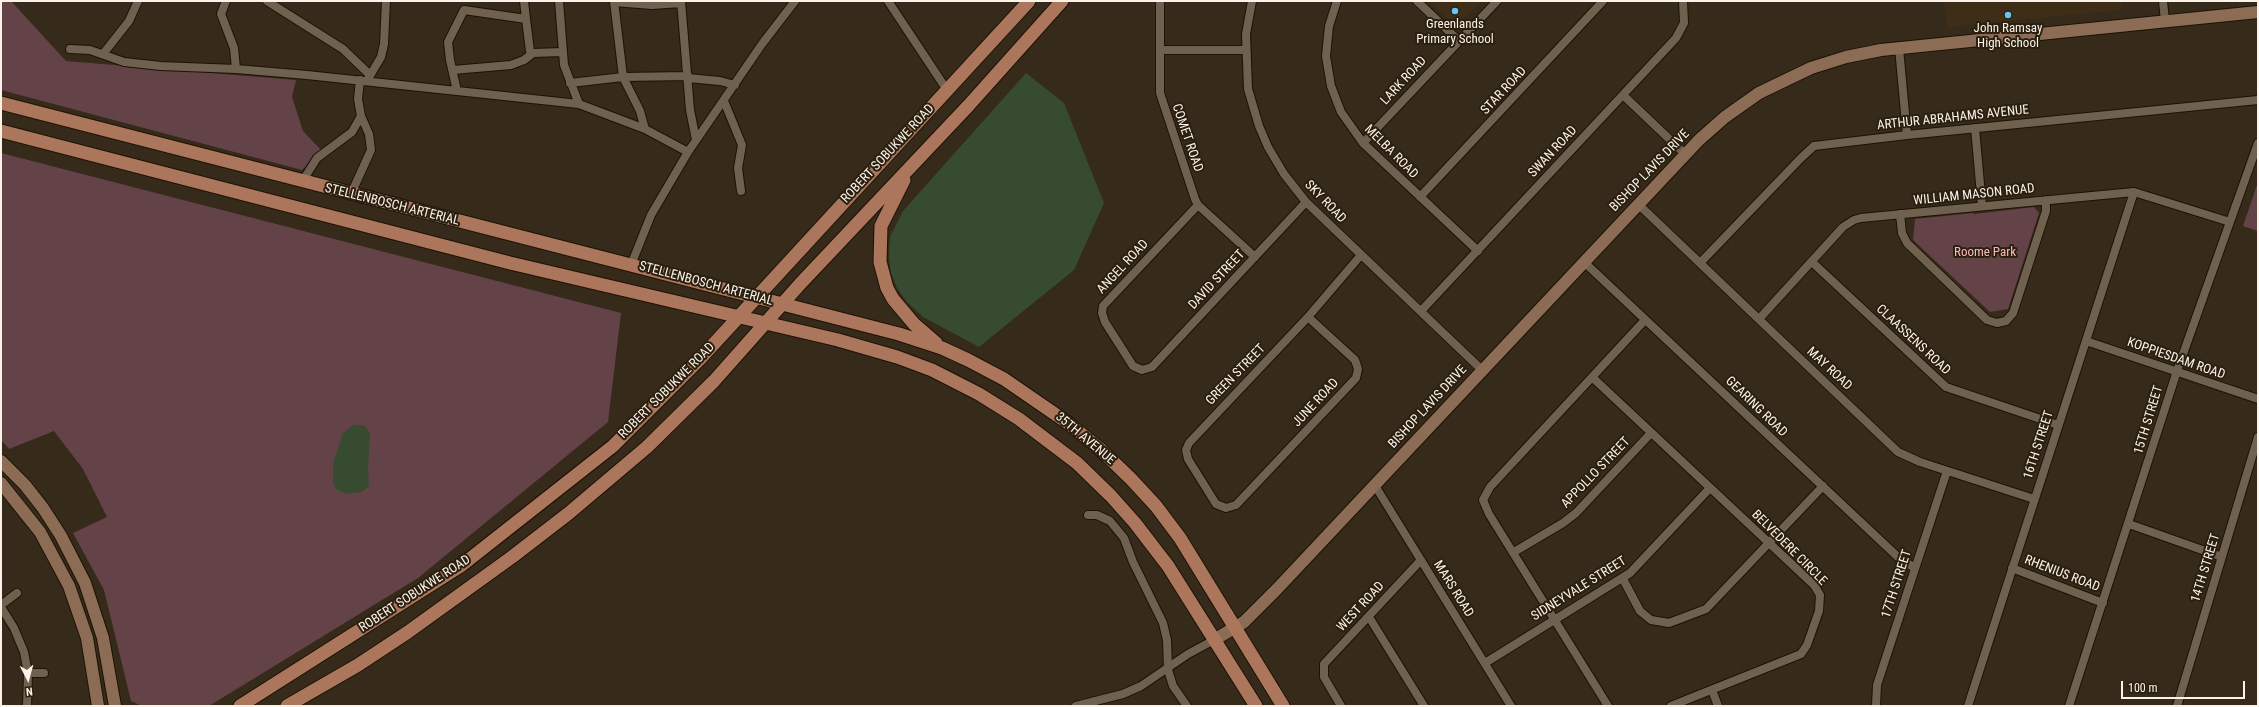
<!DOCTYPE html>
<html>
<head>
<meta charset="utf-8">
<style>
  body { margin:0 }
  #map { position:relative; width:2259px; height:707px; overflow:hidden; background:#362a1a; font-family:"Roboto Condensed",sans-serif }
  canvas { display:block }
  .frame { position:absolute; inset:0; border:2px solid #fbf3e9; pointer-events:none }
  .north { position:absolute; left:8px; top:659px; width:40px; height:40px; -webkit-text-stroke:3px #2b2010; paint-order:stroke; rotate:174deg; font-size:11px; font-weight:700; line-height:16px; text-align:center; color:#fbf3e9 }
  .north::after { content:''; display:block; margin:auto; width:14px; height:18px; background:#fbf3e9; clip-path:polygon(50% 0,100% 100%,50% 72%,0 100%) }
  .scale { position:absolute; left:2121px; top:681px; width:124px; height:18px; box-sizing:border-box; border:2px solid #fbf3e9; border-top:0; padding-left:5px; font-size:12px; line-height:14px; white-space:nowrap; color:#fbf3e9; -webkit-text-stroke:3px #2b2010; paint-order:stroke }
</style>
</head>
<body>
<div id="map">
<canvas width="2259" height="707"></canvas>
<div class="frame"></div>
<div class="north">N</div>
<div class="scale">100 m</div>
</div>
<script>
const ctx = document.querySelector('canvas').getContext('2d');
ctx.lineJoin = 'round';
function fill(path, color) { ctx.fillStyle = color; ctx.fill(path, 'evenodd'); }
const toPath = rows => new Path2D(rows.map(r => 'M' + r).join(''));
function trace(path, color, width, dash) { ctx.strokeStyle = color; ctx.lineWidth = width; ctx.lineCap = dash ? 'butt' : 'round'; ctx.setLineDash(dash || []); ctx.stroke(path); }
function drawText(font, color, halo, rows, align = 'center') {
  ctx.font = font + ' "Roboto Condensed",sans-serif'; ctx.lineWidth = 4; ctx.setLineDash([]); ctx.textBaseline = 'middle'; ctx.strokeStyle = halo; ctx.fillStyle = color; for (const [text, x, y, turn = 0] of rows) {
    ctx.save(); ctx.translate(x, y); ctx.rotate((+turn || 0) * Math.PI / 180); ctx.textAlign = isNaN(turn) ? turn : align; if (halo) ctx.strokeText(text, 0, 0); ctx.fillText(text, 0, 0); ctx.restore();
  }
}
const built = toPath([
  [1428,1,1482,1,1462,20,1449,20],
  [1944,1,2121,1,2122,10,1947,27]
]);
const green = toPath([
  [1,1,11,1,66,61,296,80,292,97,303,131,322,151,302,170,1,90],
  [1,153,621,313,608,422,418,578,209,706,142,706,131,701,104,590,73,533,107,517,83,469,54,431,9,449,1,440],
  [2258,182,2258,231,2243,226],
  [2034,207,2039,213,2008,309,1990,312,1913,240,1915,219,1973,213,1974,214]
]);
const water = toPath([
  [1026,73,1064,103,1104,203,1074,270,979,347,923,317,907,302,897,288,891,273,889,257,890,237,903,211],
  [353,425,364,425,370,434,368,468,369,486,362,492,346,494,336,489,333,483,333,463,343,433]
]);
const street = toPath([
  [226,1,221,14,234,48,236,69],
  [267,1,343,49,370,75],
  [524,1,526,19],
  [559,1,564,65,579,104],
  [614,1,623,77,640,111,645,129],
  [681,1,690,110,696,140],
  [888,1,947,90],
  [1160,1,1160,93,1195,199,1198,205,1255,257],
  [1252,1,1246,34,1248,89,1259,126,1268,147,1284,174,1306,202,1482,370],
  [1337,1,1329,26,1326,56,1331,86,1341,112,1363,143,1478,251],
  [1417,1,1459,41],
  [2163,1,2165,21],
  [614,2,652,5,681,3],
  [1899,48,1907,135],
  [70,49,90,50,124,62,161,66,236,69,307,75,579,104,645,129,688,152],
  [1160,50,1245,50],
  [103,54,129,21,138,1],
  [453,70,511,65,524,60,533,53],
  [688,78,720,81,735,85],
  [368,79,381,57,384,44,386,1],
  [570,83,623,77,688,76],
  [457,91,450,60,448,42,464,10,526,19,530,51,533,53,562,52],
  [1623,95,1685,154],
  [724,101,742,145,738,168,741,191],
  [1975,128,1982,206],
  [1363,143,1497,1],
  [302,182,317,158,352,132,361,116],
  [351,194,371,150,369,134,361,116,358,99,360,80],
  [1420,197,1603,1],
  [1638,204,1898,452,1920,462,2034,499],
  [1198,205,1103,306,1102,313,1105,322,1133,366,1142,370,1152,367,1306,202],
  [1900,214,1902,233,1907,243,1987,320,1997,323,2006,321,2013,313,2046,211,2046,200],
  [1584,262,1899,558,1915,568],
  [1812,262,1946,387,2058,425],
  [1700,263,1801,158,1814,146,1907,135,2258,100],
  [631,265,651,215,688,152,762,44,795,1],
  [1421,311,1676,38,1684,23,1683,1],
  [1308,317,1355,360,1358,369,1356,378,1236,505,1226,508,1216,504,1188,459,1186,450,1189,443,1308,317,1361,255],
  [1759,319,1843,227,1854,220,1861,218,2134,192,2230,222],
  [2086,341,2258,399],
  [1593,378,1814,585,1820,595,1819,611,1807,645,1801,654,1671,706],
  [1374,484,1511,706],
  [1088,515,1097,515,1110,521,1124,538,1133,562,1163,623,1167,640,1168,670,1173,686,1187,706],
  [2129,524,2222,557],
  [1514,552,1563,523,1576,513,1651,433],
  [2012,568,2103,603],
  [1623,579,1640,611,1651,620,1669,623,1706,609,1823,486],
  [1,605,17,593],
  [1,607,14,628,24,652,28,673,27,706],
  [1369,617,1424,706],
  [1485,663,1630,573,1709,489],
  [28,673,44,673],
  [1712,690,1718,706],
  [1076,706,1123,694,1141,686,1188,654,1214,640],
  [1341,706,1324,677,1324,664,1421,560],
  [1608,706,1489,514,1483,500,1490,487,1645,320],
  [1876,706,1877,685,1947,471],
  [1968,706,2134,192],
  [2069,706,2177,371,2258,143],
  [2177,706,2258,437]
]);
const secondary = toPath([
  [1,461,25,485,43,508,61,536,85,583,103,638,115,706],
  [1,483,40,532,69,586,87,638,98,706],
  [1214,640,1244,622,1277,589,1699,140,1725,117,1759,93,1811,68,1846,57,1881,50,2258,12]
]);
const primary = toPath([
  [1,103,899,334,942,348,968,360,1004,379,1068,423,1099,448,1131,479,1156,506,1180,538,1283,706],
  [1,131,510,263,838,340,897,357,932,370,979,394,1019,419,1077,463,1111,496,1135,523,1168,566,1256,706],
  [904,180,881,226,880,262,887,288,893,299,914,324,936,343],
  [240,706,462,565,613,446,699,360,1029,1],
  [287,706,358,665,408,632,512,557,569,513,647,447,714,381,800,284,969,105,1062,1]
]);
const markers = [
  [1455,11,4,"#68c4f0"],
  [2008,15,4,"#68c4f0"]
];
const poiNames = [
  ["Greenlands",1455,25],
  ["Primary School",1455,40],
  ["John Ramsay",2008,29],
  ["High School",2008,44]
];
const streetNames = [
  ["LARK ROAD",1404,81,-47],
  ["STAR ROAD",1504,91,-47],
  ["ARTHUR ABRAHAMS AVENUE",1953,118,-6],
  ["COMET ROAD",1187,138,71],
  ["MELBA ROAD",1391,152,45],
  ["SWAN ROAD",1553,152,-47],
  ["ROBERT SOBUKWE ROAD",888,154,-47],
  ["BISHOP LAVIS DRIVE",1650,171,-46],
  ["WILLIAM MASON ROAD",1974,195,-6],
  ["SKY ROAD",1325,202,46],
  ["STELLENBOSCH ARTERIAL",392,205,14],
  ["ANGEL ROAD",1123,267,-47],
  ["DAVID STREET",1217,280,-47],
  ["STELLENBOSCH ARTERIAL",706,284,15],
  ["CLAASSENS ROAD",1913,340,43],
  ["KOPPIESDAM ROAD",2176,359,19],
  ["MAY ROAD",1829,369,43],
  ["GREEN STREET",1236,375,-46],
  ["ROBERT SOBUKWE ROAD",667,391,-45],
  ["JUNE ROAD",1316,403,-47],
  ["BISHOP LAVIS DRIVE",1428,407,-47],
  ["GEARING ROAD",1756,407,44],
  ["15TH STREET",2149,420,-73],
  ["35TH AVENUE",1085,439,40],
  ["16TH STREET",2039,445,-72],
  ["APPOLLO STREET",1596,473,-46],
  ["BELVEDERE CIRCLE",1789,548,45],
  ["14TH STREET",2206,568,-73],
  ["RHENIUS ROAD",2062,574,21],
  ["17TH STREET",1897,584,-72],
  ["MARS ROAD",1453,589,58],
  ["SIDNEYVALE STREET",1579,589,-32],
  ["ROBERT SOBUKWE ROAD",415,594,-33],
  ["WEST ROAD",1361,607,-47]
];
const parkNames = [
  ["Roome Park",1985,253]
];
fill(built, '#3e2e18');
fill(green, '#634347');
fill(water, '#374b30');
trace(street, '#1d1204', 10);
trace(secondary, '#1d1204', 14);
trace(primary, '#1d1204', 15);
trace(street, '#6f614f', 8);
trace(secondary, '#8d6c55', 12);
trace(primary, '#ab765c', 13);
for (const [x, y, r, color] of markers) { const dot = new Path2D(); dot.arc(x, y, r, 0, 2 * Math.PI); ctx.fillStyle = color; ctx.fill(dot); trace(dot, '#2b2010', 1.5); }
drawText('13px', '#fbf3e9', '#2b2010', poiNames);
drawText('13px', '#fbf3e9', '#2b2010', streetNames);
drawText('13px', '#fdb9c0', '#2b2010', parkNames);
</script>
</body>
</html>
